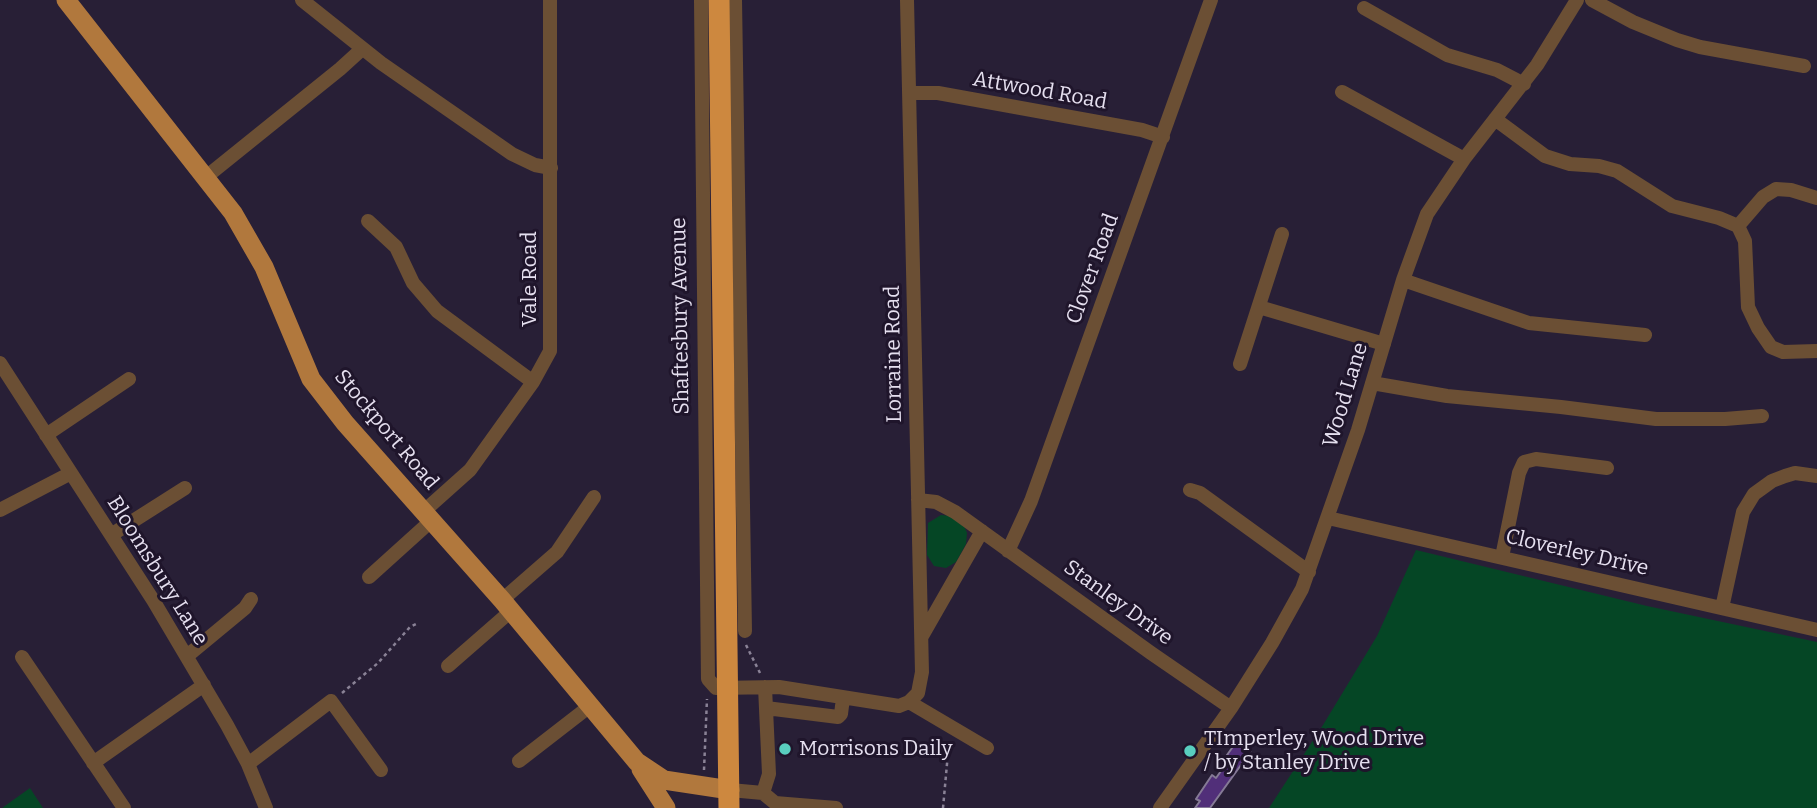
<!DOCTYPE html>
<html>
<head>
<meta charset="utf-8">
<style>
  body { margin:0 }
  canvas { display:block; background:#281f36 }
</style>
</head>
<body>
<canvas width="1817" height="808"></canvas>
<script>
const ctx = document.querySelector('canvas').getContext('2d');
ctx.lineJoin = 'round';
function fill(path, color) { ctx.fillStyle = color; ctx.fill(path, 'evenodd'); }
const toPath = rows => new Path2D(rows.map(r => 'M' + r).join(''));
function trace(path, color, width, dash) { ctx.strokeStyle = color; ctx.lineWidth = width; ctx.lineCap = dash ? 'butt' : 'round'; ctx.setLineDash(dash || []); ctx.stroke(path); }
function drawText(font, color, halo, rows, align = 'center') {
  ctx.font = font + ' Bitter,serif'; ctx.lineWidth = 6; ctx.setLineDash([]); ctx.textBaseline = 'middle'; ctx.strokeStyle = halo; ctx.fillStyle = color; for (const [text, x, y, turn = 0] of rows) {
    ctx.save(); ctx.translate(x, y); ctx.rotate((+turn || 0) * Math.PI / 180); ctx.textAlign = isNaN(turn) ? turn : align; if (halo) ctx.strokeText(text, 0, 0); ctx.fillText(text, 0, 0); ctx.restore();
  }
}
const green = toPath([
  [941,515,950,516,964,526,967,533,966,544,956,562,946,568,934,566,927,555,928,523],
  [1416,550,1647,606,1817,642,1817,808,1269,808,1323,725,1377,636],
  [30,788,43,808,2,808]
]);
const building = toPath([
  [1237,741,1251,751,1210,808,1195,808,1200,801,1196,799,1212,775,1216,778,1231,757,1227,755,1237,741]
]);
const path = toPath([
  [746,645,760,673],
  [342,693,378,663,410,627,418,623],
  [704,770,707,699],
  [943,808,949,742]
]);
const minor = toPath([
  [302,0,381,63,512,154,535,165,551,168],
  [701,0,708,679,716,688,779,687,899,706,909,702,918,693,922,672,907,0],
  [735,0,745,631],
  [1592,0,1633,22,1677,40,1700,47,1804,66],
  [1364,8,1447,55,1497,70,1524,84],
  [1342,92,1464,159],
  [909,93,938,93,1142,130,1163,137],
  [1495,119,1545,156,1570,164,1599,166,1617,171,1672,206,1719,218,1738,226,1745,241,1748,307,1758,328,1771,347,1783,352,1817,351],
  [206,177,340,69,362,49],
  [368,221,396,247,413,283,437,311,533,382],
  [1738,226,1763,197,1776,189,1791,190,1817,198],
  [1403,280,1529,323,1645,335],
  [1259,307,1384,344],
  [0,363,153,600,227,725,248,764,266,808],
  [1240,364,1282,234],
  [1372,383,1447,396,1561,407,1656,419,1725,419,1762,416],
  [46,435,129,379],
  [1190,490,1200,493,1309,572],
  [918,500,936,502,955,512,1151,653,1231,708],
  [0,510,71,473],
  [423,512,470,470,533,382,550,351,550,0],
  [1328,518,1817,630],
  [111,535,185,488],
  [1008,551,1031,501,1211,0],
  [1502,557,1519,473,1524,462,1536,459,1607,468],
  [369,577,431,521],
  [502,600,557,552,594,497],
  [1722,608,1743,512,1754,494,1772,481,1785,476,1795,473,1817,476],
  [922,636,982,531],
  [187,656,245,608,251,599],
  [22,657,124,808],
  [448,666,511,611],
  [909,702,987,748],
  [766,708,838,717,841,714,843,698],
  [519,761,590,706],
  [93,763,204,685],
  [248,764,331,701,381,770],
  [730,790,763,793,769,774,765,687],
  [763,793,775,803,836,808],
  [1160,808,1231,708,1272,643,1302,589,1358,430,1403,280,1427,214,1464,159,1537,65,1577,0]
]);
const major = toPath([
  [66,0,233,213,264,267,311,379,345,423,502,600,637,762,664,780,730,790],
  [641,769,666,808]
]);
const highway = toPath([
  [719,0,729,808]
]);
const markers = [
  [785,749,7,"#59cebf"],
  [1190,751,7,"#59cebf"]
];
const streetNames = [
  ["Attwood Road",1040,91,10],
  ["Clover Road",1093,269,-70],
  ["Vale Road",530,279,-90],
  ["Shaftesbury Avenue",681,316,-91],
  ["Lorraine Road",894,354,-91],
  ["Wood Lane",1346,395,-73],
  ["Stockport Road",386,430,50],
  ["Cloverley Drive",1577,553,13],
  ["Bloomsbury Lane",157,571,58],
  ["Stanley Drive",1118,603,36]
];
const poiNames = [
  ["TImperley, Wood Drive",1204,739],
  ["/ by Stanley Drive",1204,763],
  ["Morrisons Daily",799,749]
];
fill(green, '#054625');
fill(building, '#512f79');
trace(building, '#857a96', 2);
trace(path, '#8a8296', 2.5, [3.5, 3.5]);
trace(minor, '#6b4f34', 14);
trace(major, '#b1783d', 19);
trace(highway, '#cd883f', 21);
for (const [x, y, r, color] of markers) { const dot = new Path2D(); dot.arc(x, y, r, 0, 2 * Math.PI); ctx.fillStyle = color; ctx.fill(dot); trace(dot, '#1f152b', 2.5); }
drawText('21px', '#e5dfef', '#1f152b', streetNames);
drawText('21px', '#e5dfef', '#1f152b', poiNames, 'left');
</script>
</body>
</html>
